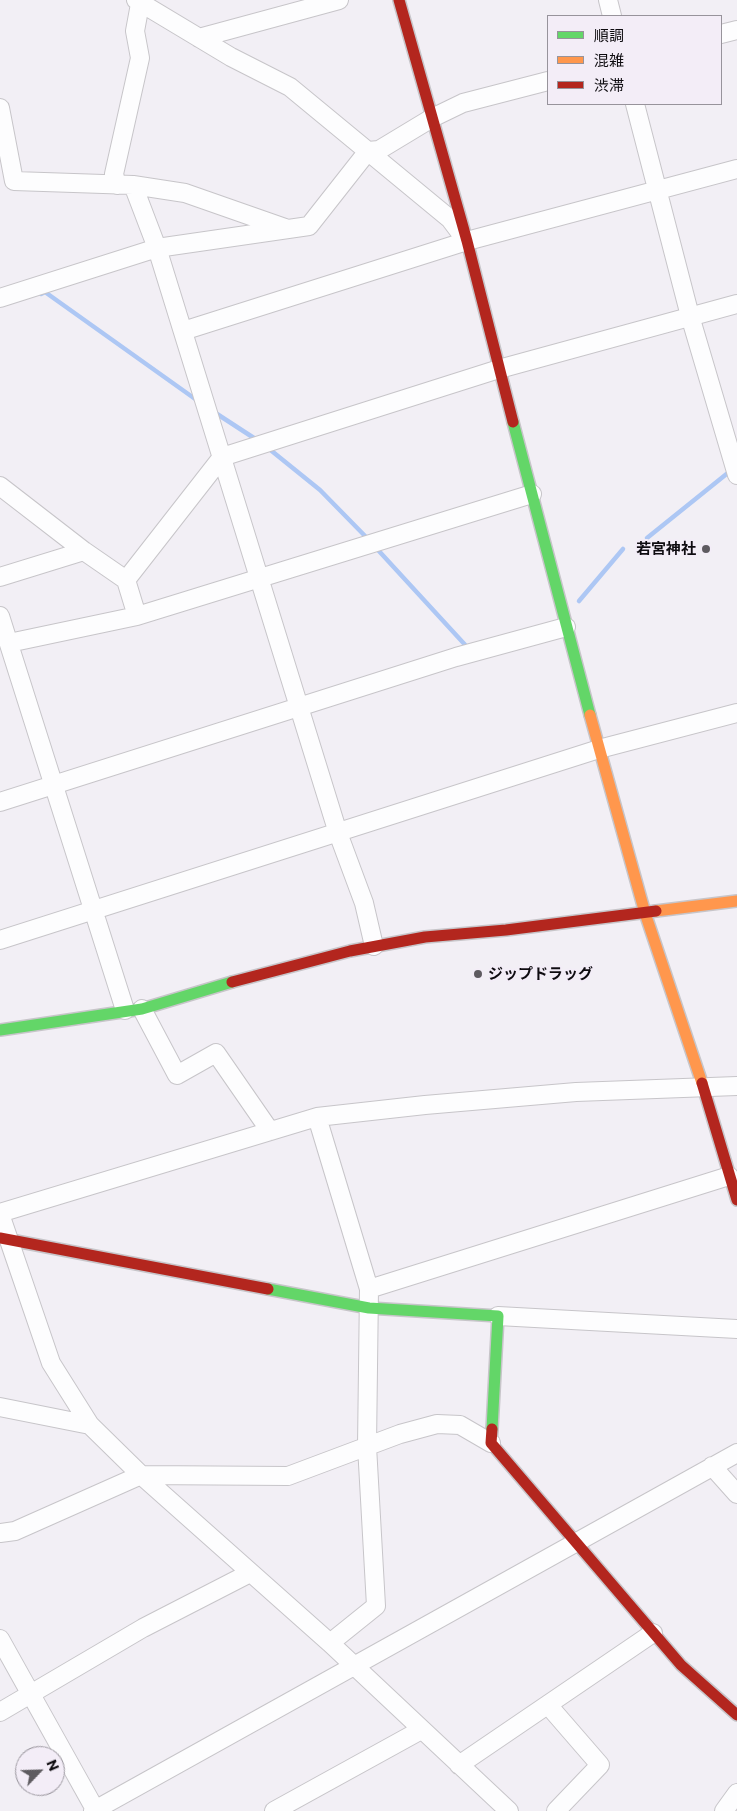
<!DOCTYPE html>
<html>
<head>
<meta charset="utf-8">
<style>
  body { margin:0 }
  #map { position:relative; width:737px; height:1811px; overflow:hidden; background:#f2eff5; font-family:Commissioner,"Noto Sans JP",sans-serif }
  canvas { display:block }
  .legend { position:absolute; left:547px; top:15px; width:175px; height:90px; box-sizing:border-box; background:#f3edf7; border:1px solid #97939b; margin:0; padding:6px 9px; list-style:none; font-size:15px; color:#0e0c10 }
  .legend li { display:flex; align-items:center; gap:10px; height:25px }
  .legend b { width:25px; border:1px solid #97939b }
  .north { position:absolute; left:15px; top:1746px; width:50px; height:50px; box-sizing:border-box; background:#f3edf7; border:1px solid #97939b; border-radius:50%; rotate:66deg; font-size:14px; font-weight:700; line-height:20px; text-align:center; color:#0e0c10 }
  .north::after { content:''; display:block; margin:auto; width:18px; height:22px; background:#5e5b60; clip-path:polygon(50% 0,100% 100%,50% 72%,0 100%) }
</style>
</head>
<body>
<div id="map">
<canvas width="737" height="1811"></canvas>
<ul class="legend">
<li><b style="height:6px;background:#63d668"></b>順調</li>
<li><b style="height:6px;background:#ff974d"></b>混雑</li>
<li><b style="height:6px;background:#b3261e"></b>渋滞</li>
</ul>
<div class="north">N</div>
</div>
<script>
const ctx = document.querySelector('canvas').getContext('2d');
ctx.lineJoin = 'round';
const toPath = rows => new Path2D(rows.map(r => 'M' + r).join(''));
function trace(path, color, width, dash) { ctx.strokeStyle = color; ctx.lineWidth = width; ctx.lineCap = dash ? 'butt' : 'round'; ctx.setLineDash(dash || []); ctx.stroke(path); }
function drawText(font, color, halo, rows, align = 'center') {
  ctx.font = font + ' Commissioner,"Noto Sans JP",sans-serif'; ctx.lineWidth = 4; ctx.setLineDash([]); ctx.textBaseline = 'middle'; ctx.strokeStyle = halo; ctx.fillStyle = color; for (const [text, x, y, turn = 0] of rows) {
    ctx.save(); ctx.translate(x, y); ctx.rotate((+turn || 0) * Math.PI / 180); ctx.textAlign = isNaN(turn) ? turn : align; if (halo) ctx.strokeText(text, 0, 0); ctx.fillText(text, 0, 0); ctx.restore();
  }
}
const stream = toPath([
  [41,294,45,292,198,401],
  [214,412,257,440],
  [268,448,320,490,367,538],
  [647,538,729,472],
  [378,550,468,648],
  [579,601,623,549]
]);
const street = toPath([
  [136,0,231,57,290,87,450,219,462,235],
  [608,0,612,16],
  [721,34,737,30],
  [199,38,339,0],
  [635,104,690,316,737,475],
  [0,108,14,181,133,185,185,193,285,228],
  [117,185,114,174,140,58,135,31,140,4],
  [133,185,157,248,338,833,364,903,374,946],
  [0,298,157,248,309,226,368,151,379,150,432,118,463,103,548,81],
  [183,331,467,241,737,169],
  [0,486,84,551,126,580,222,457,499,369,737,304],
  [0,577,84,551],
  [126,580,137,616],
  [0,616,125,1010],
  [9,643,137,616,532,494],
  [0,802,456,657,566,627],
  [0,940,599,749,737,713],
  [142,1009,177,1075,216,1053,270,1131],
  [317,1117,369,1289],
  [0,1213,317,1117,425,1105,576,1092,737,1086],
  [0,1214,51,1363,90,1425,141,1475,330,1643,509,1811],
  [498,1316,737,1329],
  [0,1407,90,1425],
  [712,1466,737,1494],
  [0,1533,15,1531,141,1475,288,1476,400,1434,437,1424,460,1425,491,1443],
  [0,1639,96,1811],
  [330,1643,376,1606,367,1446,369,1289,729,1176],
  [548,1705,600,1765,556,1811],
  [0,1712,143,1628,250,1573],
  [459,1765,653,1633],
  [93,1811,737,1453],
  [274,1811,421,1730],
  [724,1811,737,1793]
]);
const fast = toPath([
  [513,422,590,715],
  [0,1030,142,1009,232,982],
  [268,1289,369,1308,498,1316,492,1429]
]);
const slow = toPath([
  [590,715,645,913,702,1083],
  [656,911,737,901]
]);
const jam = toPath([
  [399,0,467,241,513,422],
  [232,982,350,951,425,937,506,930,656,911],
  [702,1083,737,1200],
  [0,1238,268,1289],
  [492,1429,491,1443,681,1665,737,1715]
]);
const markers = [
  [706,549,5,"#5e5b60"],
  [478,974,5,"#5e5b60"]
];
const poiNames = [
  ["若宮神社",696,549],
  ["ジップドラッグ",488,974,"left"]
];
trace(stream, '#adc7f4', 4.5);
trace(street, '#c7c5c9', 20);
trace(fast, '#c7c5c9', 14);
trace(slow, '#c7c5c9', 14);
trace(jam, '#c7c5c9', 14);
trace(street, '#fdfdfe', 18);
trace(fast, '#63d668', 11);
trace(slow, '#ff974d', 11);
trace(jam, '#b3261e', 11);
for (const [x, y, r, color] of markers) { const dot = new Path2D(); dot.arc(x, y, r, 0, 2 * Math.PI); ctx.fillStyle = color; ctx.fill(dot); trace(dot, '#f3edf7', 2); }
drawText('bold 15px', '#0e0c10', '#f3edf7', poiNames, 'right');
</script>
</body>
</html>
